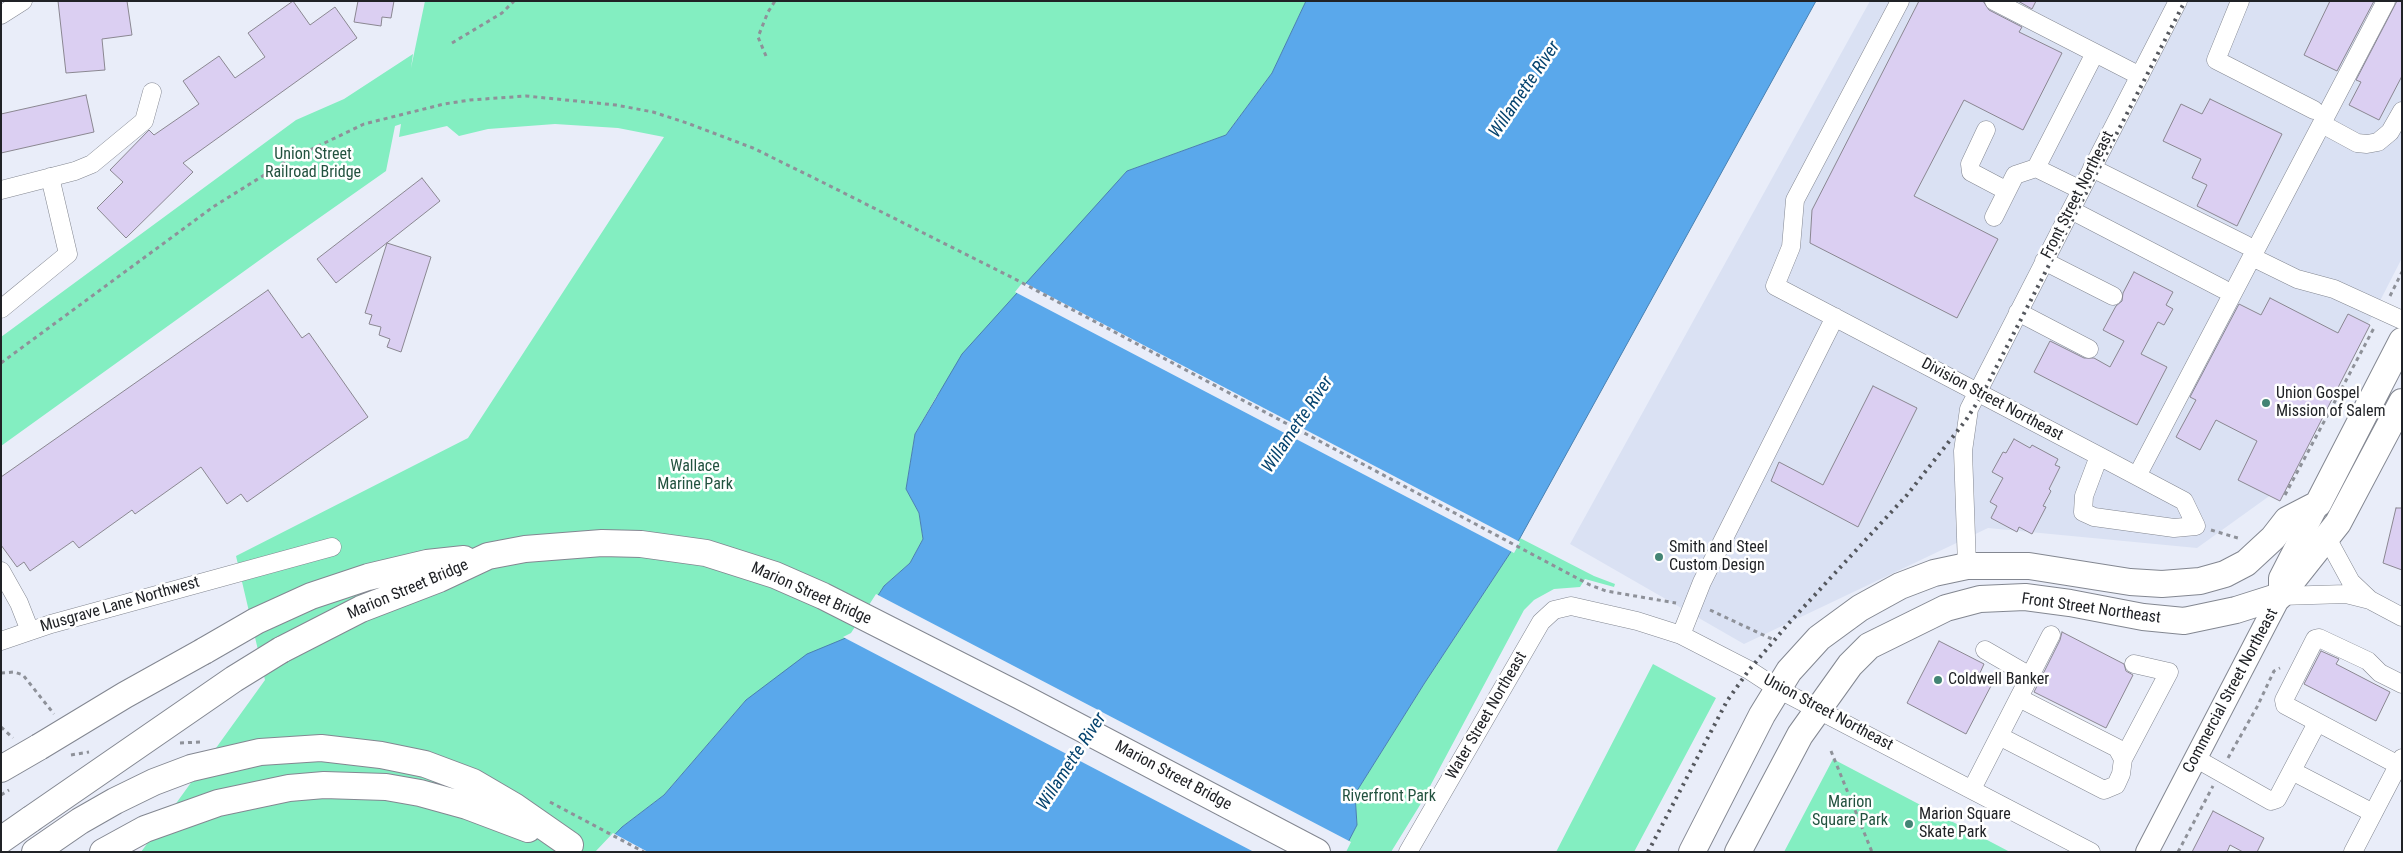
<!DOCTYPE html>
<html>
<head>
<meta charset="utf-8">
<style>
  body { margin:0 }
  #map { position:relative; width:2403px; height:853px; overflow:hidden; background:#e9edf9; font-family:"Roboto Condensed",sans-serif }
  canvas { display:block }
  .frame { position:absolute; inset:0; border:2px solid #202226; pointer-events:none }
</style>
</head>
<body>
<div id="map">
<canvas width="2403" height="853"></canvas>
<div class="frame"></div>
</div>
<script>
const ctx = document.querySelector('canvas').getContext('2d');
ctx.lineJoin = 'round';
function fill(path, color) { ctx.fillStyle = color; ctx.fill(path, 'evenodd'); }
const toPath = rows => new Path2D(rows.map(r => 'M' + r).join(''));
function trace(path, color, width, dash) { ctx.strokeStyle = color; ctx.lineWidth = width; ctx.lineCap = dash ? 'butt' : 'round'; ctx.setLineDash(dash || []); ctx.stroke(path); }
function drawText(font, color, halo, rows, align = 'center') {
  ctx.font = font + ' "Roboto Condensed",sans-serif'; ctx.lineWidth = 5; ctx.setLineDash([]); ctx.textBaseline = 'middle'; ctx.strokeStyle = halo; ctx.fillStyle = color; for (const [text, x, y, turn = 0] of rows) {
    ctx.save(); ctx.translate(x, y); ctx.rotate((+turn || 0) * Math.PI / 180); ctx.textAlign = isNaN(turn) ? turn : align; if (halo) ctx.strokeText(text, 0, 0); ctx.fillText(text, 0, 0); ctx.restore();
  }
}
const built = toPath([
  [1870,1,2402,1,2402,258,2286,484,2197,548,1988,528,1744,644,1570,544]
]);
const green = toPath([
  [425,1,1306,1,1272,73,1226,135,1127,171,936,397,915,434,906,489,919,513,923,539,910,563,884,586,853,635,746,700,664,795,622,827,598,852,141,852,265,680,236,556,468,438,664,137,618,128,555,124,488,129,459,136,447,126,399,137,401,124,395,126,386,171,275,249,1,446,1,337,296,120,344,99,413,54,411,68],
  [1520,538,1594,576,1615,584,1614,587,1585,579,1580,587,1554,589,1534,600,1524,610,1420,805,1391,852,1343,852,1357,825,1355,794,1424,684],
  [1653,664,1716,698,1634,852,1556,852],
  [1833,759,2010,852,1784,852]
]);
const water = toPath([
  [1306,1,1816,1,1520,538,1424,684,1355,794,1357,825,1343,852,598,852,622,827,664,795,746,700,807,654,853,635,884,586,910,563,923,539,919,513,906,489,915,434,962,354,1127,171,1226,135,1272,73,1306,1]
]);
const pier = toPath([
  [1023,282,1520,542,1514,553,1015,292],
  [876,594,1351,842,1346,852,1254,852,843,637,851,633],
  [613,833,648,852,595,852]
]);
const building = toPath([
  [58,1,127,1,132,35,102,39,105,70,66,73,58,1],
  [293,1,310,25,335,7,357,38,183,163,193,172,126,238,97,208,123,182,110,170,149,130,154,135,199,104,183,81,219,56,235,78,265,57,248,33,293,1],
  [358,1,394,1,391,18,382,17,381,26,354,22,358,1],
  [1919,1,1983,1,1989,10,2022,27,2019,32,2062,53,2023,130,1964,100,1914,196,1998,239,1957,318,1810,243,1812,210,1919,1],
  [2018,1,2036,1,2032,9,2018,1],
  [2330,1,2374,1,2337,71,2304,55,2330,1],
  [2397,1,2402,1,2402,76,2379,120,2349,105,2361,82,2356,80,2397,1],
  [86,95,94,132,1,153,1,114,86,95],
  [2210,99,2282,134,2237,226,2197,206,2207,185,2192,178,2201,159,2163,141,2181,104,2202,114,2210,99],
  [422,178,440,201,336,283,317,259,422,178],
  [387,243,431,257,401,352,387,347,390,339,379,335,381,327,369,324,372,315,365,313,387,243],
  [2134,272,2173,292,2166,305,2173,309,2164,325,2158,322,2141,354,2167,367,2137,425,2034,372,2050,341,2084,358,2094,358,2110,367,2124,341,2103,330,2116,306,2122,301,2123,293,2134,272],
  [268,290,302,338,309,333,368,417,247,502,241,494,227,504,201,467,135,514,132,510,79,548,73,541,30,571,24,562,17,567,1,545,1,477,268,290],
  [2270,298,2338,333,2348,314,2370,325,2280,501,2238,480,2257,441,2216,420,2200,450,2176,437,2196,400,2190,397,2239,304,2261,315,2270,298],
  [1873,386,1917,408,1858,527,1771,481,1779,462,1823,485,1873,386],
  [2014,439,2030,448,2032,445,2058,459,2055,465,2060,467,2049,489,2051,491,2043,506,2046,507,2032,534,2019,527,2017,532,1991,518,1997,506,1990,502,2003,478,1992,472,2003,452,2006,453,2014,439],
  [2396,508,2402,508,2402,570,2383,563,2396,508],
  [2062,632,2124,664,2126,671,2133,675,2106,728,2034,692,2060,640,2062,632],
  [1939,641,1984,664,1979,675,1993,682,1966,734,1907,703,1939,641],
  [2321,651,2339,659,2336,664,2390,692,2376,721,2304,684,2321,651],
  [2213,811,2264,838,2257,852,2243,852,2230,845,2227,852,2192,852,2213,811]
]);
const path = toPath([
  [452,43,502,13,514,1],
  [766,56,758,37,768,12,775,1],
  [2390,296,2402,272],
  [1,363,213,207,285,162,364,124,444,104,470,100,526,96,616,105,653,112,687,123,753,148,824,183,1013,278,1590,585,1606,591,1676,603],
  [2285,495,2375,326],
  [2211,530,2241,539],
  [1710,610,1774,640],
  [1,673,14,672,23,675,54,714],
  [1,727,13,738],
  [180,743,201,742],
  [1831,751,1872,852],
  [71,755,89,752],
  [2228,758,2257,707,2274,671,2280,668],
  [1,795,9,790],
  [550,802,644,852],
  [2178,852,2213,786]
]);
const minor = toPath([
  [1900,1,1795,200,1791,247,1775,286,2099,456,2184,501,2196,526,2174,528,2094,517,2083,512,2084,496,2099,456],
  [1994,1,2140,76],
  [2240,1,2216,60,2314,110],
  [1,15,23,1],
  [2322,124,2357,143,2367,144,2378,142,2390,132,2402,111],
  [1986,130,1970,164,1971,172,2007,191],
  [2092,168,2246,245],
  [1,190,75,171,92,164,144,121,152,92],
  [2081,190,2036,168,2095,53],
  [2071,210,2223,289],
  [1994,217,2015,175,2036,168],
  [2252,257,2297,279,2334,289,2402,320],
  [2044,261,2113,296],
  [1,309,68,254,50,177],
  [2018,312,2089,349],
  [2137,476,2386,1],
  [2327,538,2351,582,2370,600],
  [1967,566,1963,451,1969,409,2178,1],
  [1,571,19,603,30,631],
  [2280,596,2346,594,2370,600,2402,617],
  [1681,635,1702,582,1835,317],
  [1,641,51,624,332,547],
  [1985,650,2030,676],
  [2402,684,2380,673,2368,661,2319,638,2315,639,2284,700,2285,705,2402,767],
  [1999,736,2104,790,2116,785,2121,774,2123,759,2117,748,2019,698],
  [2195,758,2271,801,2277,799,2317,723],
  [2123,759,2169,672,2134,664],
  [2292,771,2373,813],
  [1972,789,2051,635],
  [1408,852,1541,622,1554,610,1571,606,1637,621,1681,635,1749,670,1778,689,2091,852],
  [2353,852,2402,758]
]);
const major = toPath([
  [2147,852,2280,596,2280,578,2318,504]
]);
const highway = toPath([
  [281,650,361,609,439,579,488,556,525,549,602,543,641,544,706,553,775,575,823,596,1020,696,1317,852],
  [204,651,256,621,311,596,368,577,427,563,464,559],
  [1,769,39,747],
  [1,840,31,819],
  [35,852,80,821,115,801,154,782,191,768,260,752,321,748,381,755,425,764,473,782,514,806,570,845],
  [103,852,145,829,218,803,289,788,324,785,386,787,420,793,467,806,528,829],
  [1692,852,1762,715,1789,671,1819,638,1860,608,1900,586,1934,573,1967,566,2029,566,2130,582,2162,584,2200,581,2225,574,2246,563,2273,538,2287,520,2318,504,2402,341],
  [1738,852,1800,735,1850,665,1869,646,1946,608,1980,599,2025,597,2070,603,2143,617,2184,621,2236,610,2280,596,2338,523,2402,402]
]);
const rail = toPath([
  [1648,852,1727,701,1749,670,1789,623,1907,495,1966,420,1982,395,2185,1]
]);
const highwayBridge = toPath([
  [39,747,125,695,204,651],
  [31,819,234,679,281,650]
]);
const markers = [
  [2266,403,5,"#438474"],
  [1659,557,5,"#438474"],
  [1938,680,5,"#438474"],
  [1909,824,5,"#438474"]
];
const parkNames = [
  ["Union Street",313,155],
  ["Railroad Bridge",313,173],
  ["Wallace",695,467],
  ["Marine Park",695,485],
  ["Riverfront Park",1389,797],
  ["Marion",1850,803],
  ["Square Park",1850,821]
];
const streetNames = [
  ["Front Street Northeast",2078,195,-63],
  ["Division Street Northeast",1992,400,28],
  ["Marion Street Bridge",408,590,-23],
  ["Marion Street Bridge",811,594,24],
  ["Musgrave Lane Northwest",120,605,-16],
  ["Front Street Northeast",2091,609,8],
  ["Commercial Street Northeast",2231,691,-62],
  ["Union Street Northeast",1828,713,28],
  ["Water Street Northeast",1487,716,-60],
  ["Marion Street Bridge",1173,776,28]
];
const poiNames = [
  ["Union Gospel",2276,394],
  ["Mission of Salem",2276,412],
  ["Smith and Steel",1669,548],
  ["Custom Design",1669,566],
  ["Coldwell Banker",1948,680],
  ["Marion Square",1919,815],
  ["Skate Park",1919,833]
];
const waterNames = [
  ["Willamette River",1525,90,-56],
  ["Willamette River",1298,425,-56],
  ["Willamette River",1072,762,-57]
];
fill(built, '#dae1f3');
fill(green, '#83eec1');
fill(water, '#5aa8eb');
trace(water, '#4980b0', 1);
fill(pier, '#e9edf9');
fill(building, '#dbcff2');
trace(building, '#8a8791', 1);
trace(minor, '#838791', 19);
trace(major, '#838791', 24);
trace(highway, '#838791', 28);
trace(path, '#8e9199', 3, [4, 4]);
trace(minor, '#fff', 18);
trace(major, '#fff', 22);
trace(highway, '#fff', 26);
trace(rail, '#54575d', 4, [2.5, 5]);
trace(highwayBridge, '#838791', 28, []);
trace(highwayBridge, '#fff', 26);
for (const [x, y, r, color] of markers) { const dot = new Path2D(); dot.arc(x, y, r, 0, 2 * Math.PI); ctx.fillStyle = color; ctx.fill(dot); trace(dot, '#fff', 2); }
drawText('16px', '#22523f', '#fff', parkNames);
drawText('16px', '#202226', '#fff', streetNames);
drawText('16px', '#202226', '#fff', poiNames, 'left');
drawText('italic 18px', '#06446f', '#fff', waterNames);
</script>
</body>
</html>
